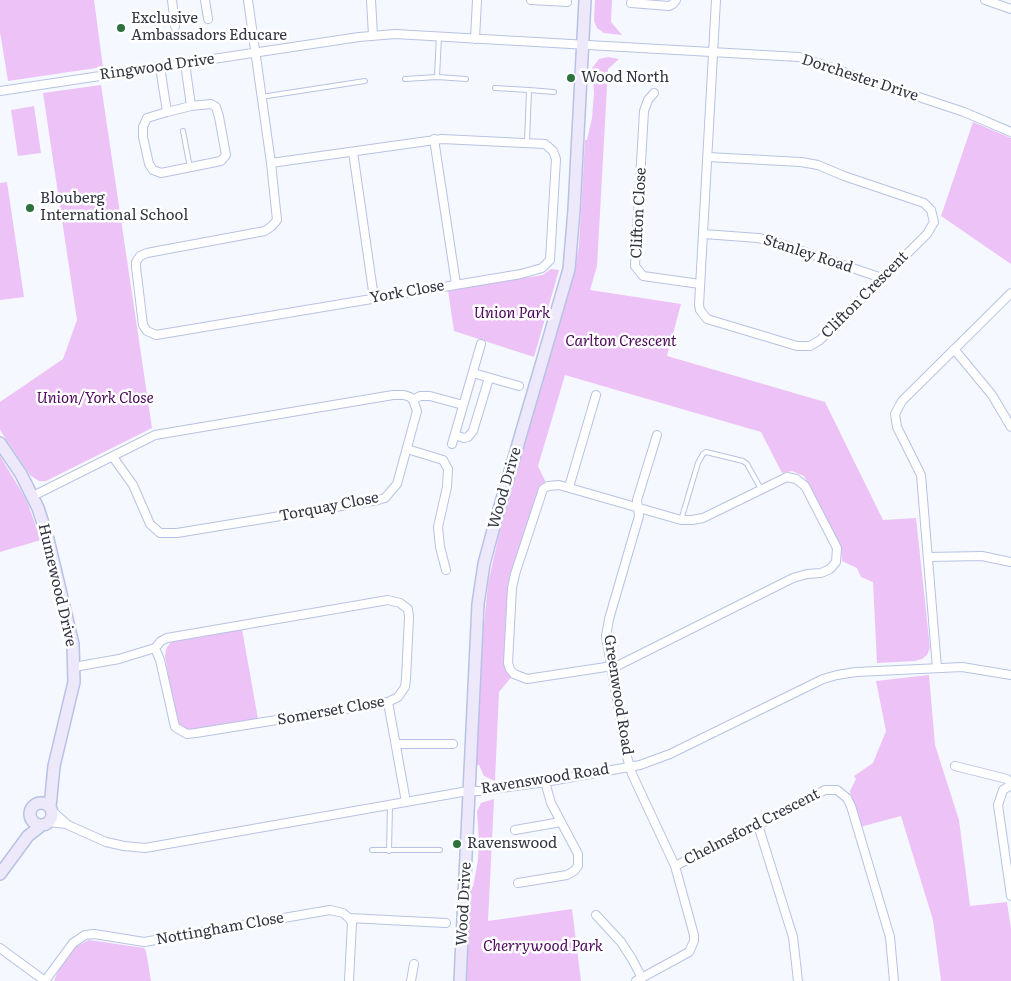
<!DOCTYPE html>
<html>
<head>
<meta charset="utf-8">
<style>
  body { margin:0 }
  canvas { display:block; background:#f5f8ff }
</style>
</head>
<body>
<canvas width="1011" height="981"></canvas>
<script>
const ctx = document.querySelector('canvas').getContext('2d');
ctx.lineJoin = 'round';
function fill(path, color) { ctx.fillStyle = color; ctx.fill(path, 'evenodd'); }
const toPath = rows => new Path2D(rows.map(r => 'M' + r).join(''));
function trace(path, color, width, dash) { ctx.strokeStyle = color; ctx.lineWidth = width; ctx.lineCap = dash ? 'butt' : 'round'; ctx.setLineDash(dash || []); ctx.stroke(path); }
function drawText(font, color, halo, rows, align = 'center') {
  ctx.font = font + ' Literata,serif'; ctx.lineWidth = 5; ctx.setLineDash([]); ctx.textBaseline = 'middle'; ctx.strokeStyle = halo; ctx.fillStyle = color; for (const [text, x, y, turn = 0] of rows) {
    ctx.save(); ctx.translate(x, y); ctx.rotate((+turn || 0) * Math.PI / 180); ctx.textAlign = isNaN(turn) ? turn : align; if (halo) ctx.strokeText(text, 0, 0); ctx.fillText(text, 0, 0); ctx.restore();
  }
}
const green = toPath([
  [0,0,94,0,103,67,8,81,0,32],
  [595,0,612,0,611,22,622,35,604,33,597,28,594,21],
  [608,57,619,59,608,69,597,266,590,290,681,304,667,356,825,402,883,520,916,518,930,648,927,655,922,659,915,661,877,663,873,582,861,577,857,568,842,561,841,546,804,476,792,471,782,473,761,432,565,375,538,466,547,485,514,574,507,663,514,674,499,692,495,781,484,776,479,765,476,765,482,644,488,584,499,534,574,274,579,246,585,140,587,140,592,118,594,93,592,68,599,59],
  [101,85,152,428,46,481,39,481,31,476,0,430,0,402,63,359,77,320,43,93],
  [34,106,41,153,18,156,11,110],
  [973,122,1011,138,1011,264,941,216],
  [7,182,24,297,0,300,0,183],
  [551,269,559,270,534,357,454,331,448,290,543,275],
  [0,456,26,499,41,540,0,552],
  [242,629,258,719,194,730,186,730,180,726,176,720,165,656,166,649,170,643,176,640],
  [929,675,935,745,959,820,970,906,1007,902,1011,929,1011,981,941,981,933,920,901,816,860,827,850,791,856,779,854,776,873,763,886,731,876,681],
  [494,799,488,921,572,909,581,981,466,981,470,887,473,887,478,860,479,842,477,811,481,803],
  [89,940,144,948,146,951,151,981,54,981,58,971,75,947]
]);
const lane = toPath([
  [437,77,439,36],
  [405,79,437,77,466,79],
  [495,88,529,90],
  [261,97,365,81],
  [183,131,190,168],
  [527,142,529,90,554,92],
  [681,520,698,463,703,454,706,452,743,461,747,464,761,489],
  [372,850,440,850],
  [389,851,390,805]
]);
const street = toPath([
  [172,0,175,26],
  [205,0,208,19],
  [248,0,271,163,277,220,272,226,265,231,147,253,140,256,136,262,136,267,143,325,147,331,156,335,521,274,542,268,550,260,556,159,553,151,545,144,442,139,271,163],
  [371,0,373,35],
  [531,0,567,2],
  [985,0,1011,9],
  [631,3,669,6,673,4,676,0],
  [475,39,477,0],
  [160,67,167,112,147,118,143,127,143,137,149,164,153,170,161,173,221,161,226,155,219,117,216,107,211,104,191,106,185,63],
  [0,91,359,37,395,34,799,57,964,112,1011,132],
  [654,93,648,100,644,111,635,266,643,276,700,284],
  [167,112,191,106],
  [434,139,456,284],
  [353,152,374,298],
  [708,157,801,162,818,165,844,176,924,203,931,210,934,222,927,234,820,340,810,346,797,346,707,319,700,310,699,305,716,0],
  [704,234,758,238,772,241,882,278],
  [954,349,992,395,1011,427],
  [473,373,519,386],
  [413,400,420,396,430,396,463,405],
  [455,435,464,438,468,437,473,431,489,378],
  [452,444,481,344],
  [407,449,443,460,448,469,447,487,438,527,440,547,446,570],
  [787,477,796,479,805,486,837,548,836,562,830,569,821,573,807,574,793,578,619,665,527,679,514,674,510,669,508,663,512,588,515,574,543,489,548,486,559,485,681,520,692,520,703,518,787,477],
  [569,487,596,395],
  [33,496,155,435,393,395,404,395,410,397,413,400,417,411,397,484,385,498,378,500,177,533,160,533,150,524,133,485,113,457],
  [928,557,982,556,1011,562],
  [74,667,119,659,155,648,161,641,167,638,388,600,400,603,408,609,409,617,406,679,405,687,398,697,388,702,196,733,187,734,175,727,160,660,155,648],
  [937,668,921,475,897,427,895,414,902,401,1011,293],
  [388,702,406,802],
  [396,744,453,744],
  [955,766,1007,779,1011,783],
  [1011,785,1003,790,998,805,1011,896],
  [52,811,68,825,106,842,124,846,145,848,468,791,479,791,545,782,640,765,670,754,823,679,837,675,856,672,962,667,1011,675],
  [49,822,66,824],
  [758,825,793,937,798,981],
  [515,830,561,822],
  [675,866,758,825,825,790,837,790,847,798,851,806,890,937,894,981],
  [518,883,567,875,574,871,578,866,578,854,551,803,545,782],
  [596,915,621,942,632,959,642,978],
  [349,918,446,923],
  [0,948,45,981],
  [45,981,73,943,85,935,94,934,107,936,144,942,330,910,343,913,349,918,352,923,349,981],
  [411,981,414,964],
  [636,981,689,952,694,941,694,935,675,866,632,774,627,757,606,636,609,619,639,516,637,500,657,435]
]);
const secondary = toPath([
  [0,443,21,474,38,508,48,539,73,644,74,682,54,766,50,807],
  '30 814a11 11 0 1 1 22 0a11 11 0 1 1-22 0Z',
  [0,874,28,836,42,825],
  [460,981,478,604,484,564,493,530,569,269,574,210,585,0]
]);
const markers = [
  [121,28,5,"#2d713c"],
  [571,78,5,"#2d713c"],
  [30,208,5,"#2d713c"],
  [457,844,5,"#2d713c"]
];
const poiNames = [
  ["Exclusive",131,19],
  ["Ambassadors Educare",131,36],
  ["Wood North",581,78],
  ["Blouberg",40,199],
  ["International School",40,216],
  ["Ravenswood",467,844]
];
const streetNames = [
  ["Ringwood Drive",157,67,-8],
  ["Dorchester Drive",860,78,18],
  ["Clifton Close",639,213,-87],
  ["Stanley Road",808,254,18],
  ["York Close",407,292,-10],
  ["Clifton Crescent",865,295,-45],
  ["Wood Drive",505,488,-74],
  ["Torquay Close",329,507,-11],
  ["Humewood Drive",57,585,77],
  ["Greenwood Road",618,695,81],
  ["Somerset Close",331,711,-10],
  ["Ravenswood Road",545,779,-9],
  ["Chelmsford Crescent",752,827,-27],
  ["Wood Drive",464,904,-87],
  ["Nottingham Close",220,929,-10]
];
const parkNames = [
  ["Union Park",512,314],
  ["Carlton Crescent",621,342],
  ["Union/York Close",95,399],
  ["Cherrywood Park",543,947]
];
fill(green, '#edc2f7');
trace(lane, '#b7c3e4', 6);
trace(street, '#b7c3e4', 10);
trace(secondary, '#b7c3e4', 14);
trace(lane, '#fff', 4);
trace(street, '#fff', 8);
trace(secondary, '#ede8fa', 11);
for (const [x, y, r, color] of markers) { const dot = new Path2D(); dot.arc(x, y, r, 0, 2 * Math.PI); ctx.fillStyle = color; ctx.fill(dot); trace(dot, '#fff', 2); }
drawText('15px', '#313542', '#fff', poiNames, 'left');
drawText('15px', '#313542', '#fff', streetNames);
drawText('italic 15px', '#4c065a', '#fff', parkNames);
</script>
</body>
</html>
